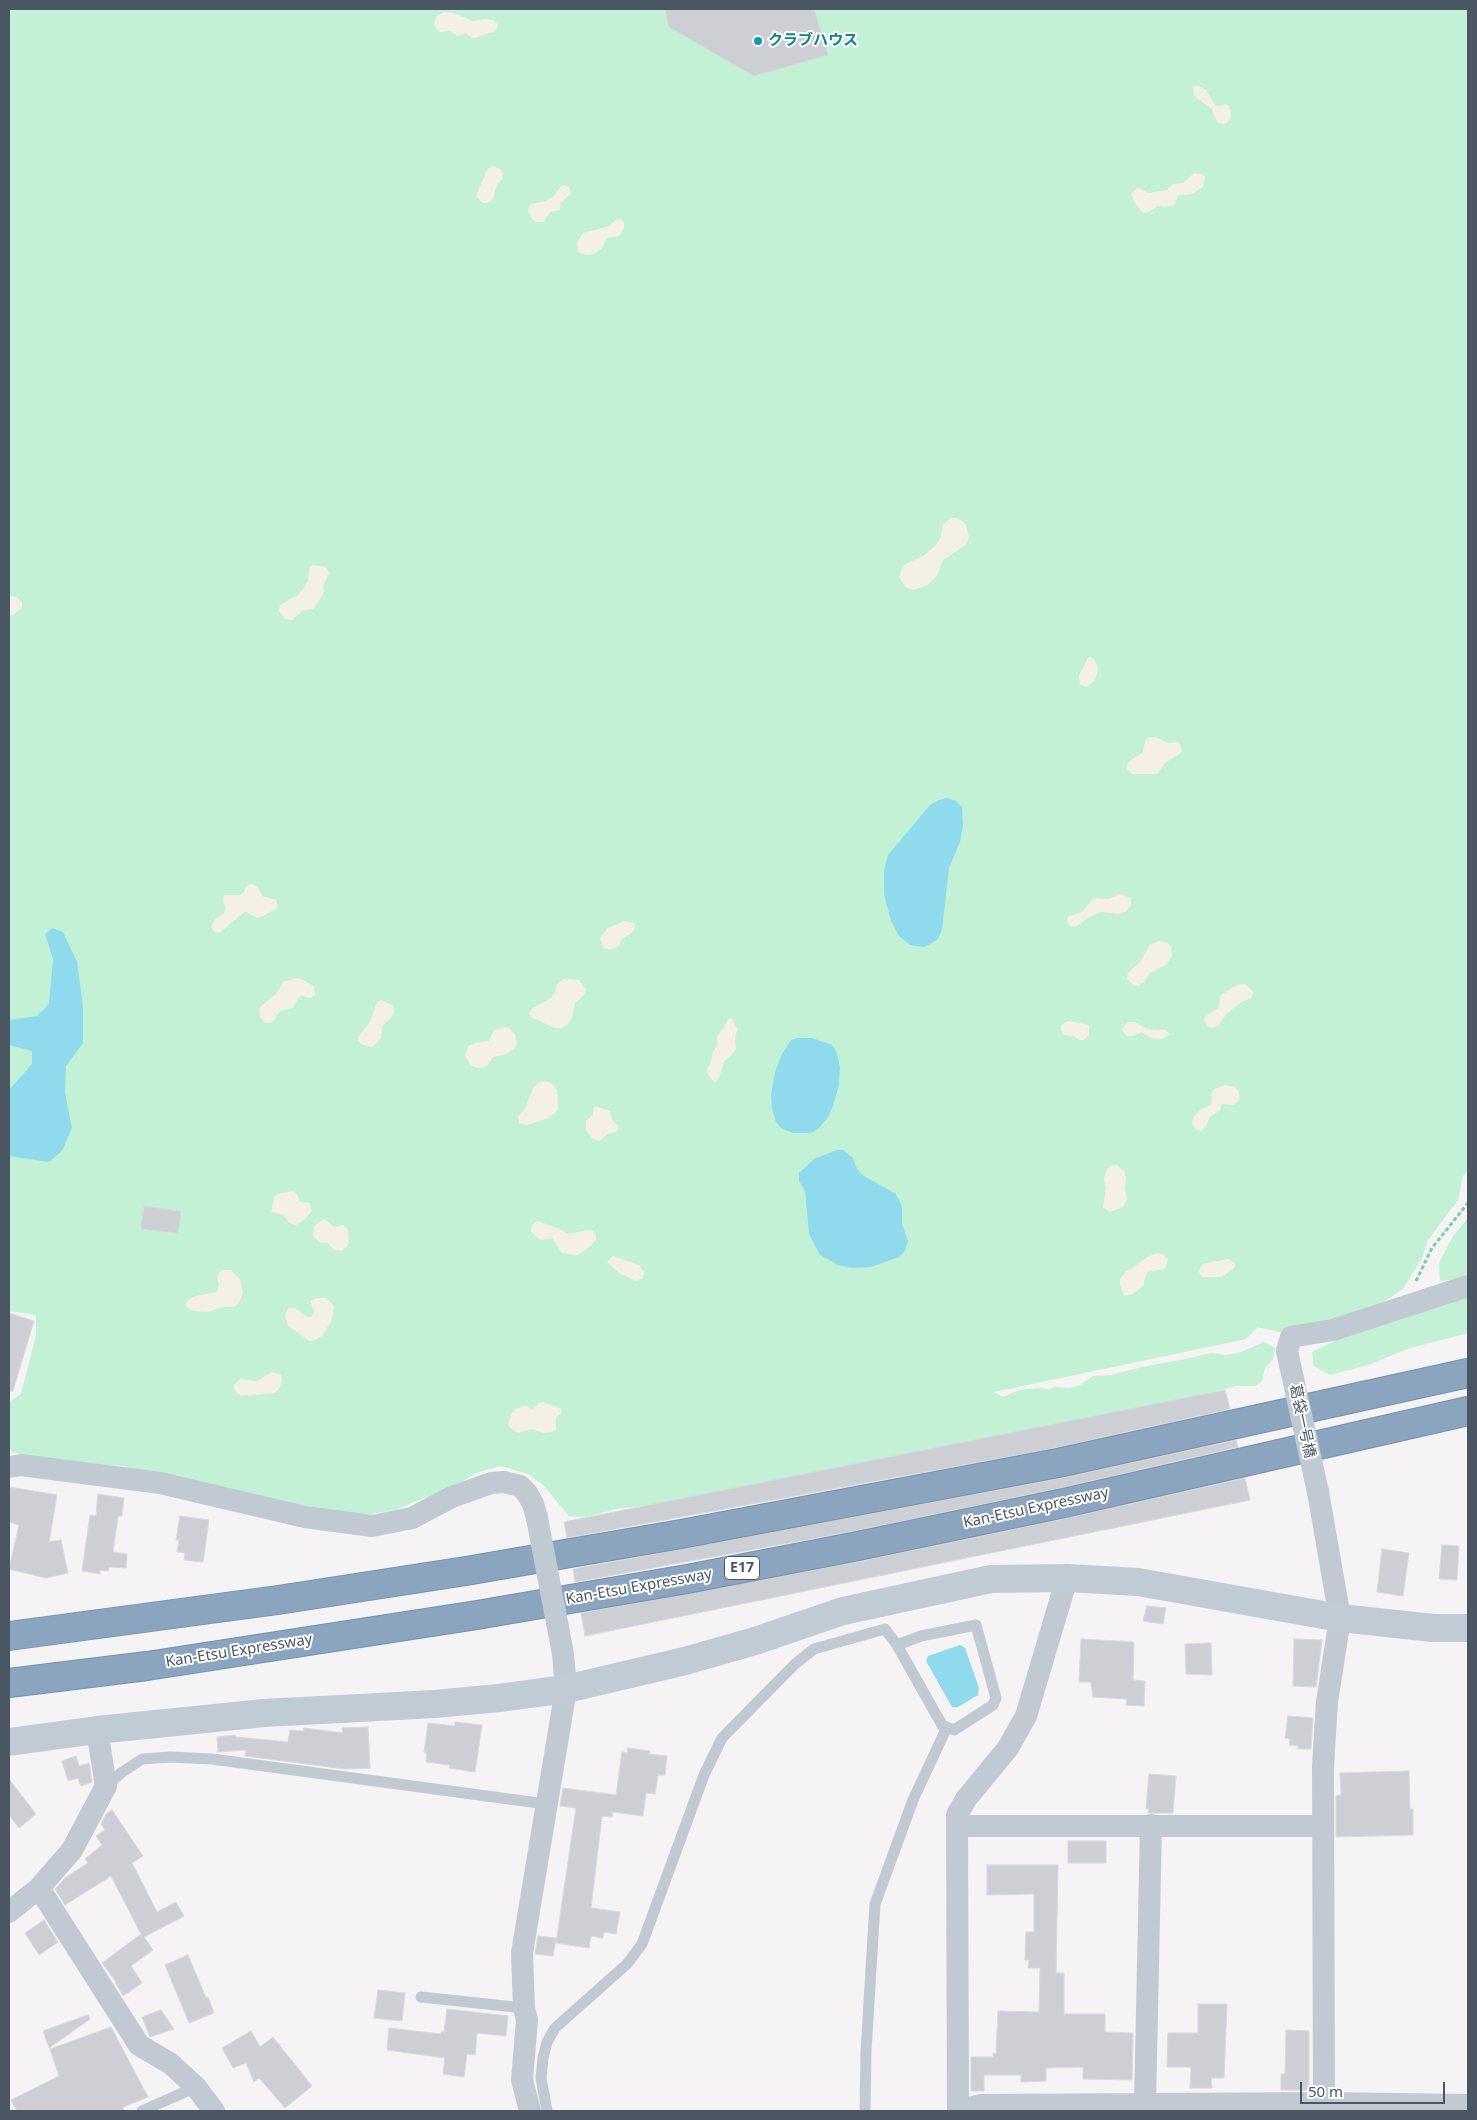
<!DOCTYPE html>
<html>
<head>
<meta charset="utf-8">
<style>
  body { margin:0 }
  #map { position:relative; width:1477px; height:2120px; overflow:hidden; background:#f5f3f3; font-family:"Noto Sans",sans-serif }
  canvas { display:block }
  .frame { position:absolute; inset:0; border:10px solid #4a5661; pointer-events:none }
  .scale { position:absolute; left:1300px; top:2082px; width:145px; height:22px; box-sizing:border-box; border:2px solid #4a5661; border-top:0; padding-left:6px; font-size:15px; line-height:18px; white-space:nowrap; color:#4a5661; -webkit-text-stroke:4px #fff; paint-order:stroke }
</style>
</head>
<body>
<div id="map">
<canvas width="1477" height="2120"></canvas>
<div class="frame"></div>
<div class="scale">50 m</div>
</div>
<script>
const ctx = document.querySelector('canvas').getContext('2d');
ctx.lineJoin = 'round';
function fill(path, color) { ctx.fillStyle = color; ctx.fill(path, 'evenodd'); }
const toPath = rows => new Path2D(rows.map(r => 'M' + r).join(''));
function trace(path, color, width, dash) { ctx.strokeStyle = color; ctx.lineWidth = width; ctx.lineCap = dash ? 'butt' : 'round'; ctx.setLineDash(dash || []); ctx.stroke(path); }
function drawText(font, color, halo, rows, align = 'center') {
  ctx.font = font + ' "Noto Sans","Noto Sans JP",sans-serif'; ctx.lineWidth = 4; ctx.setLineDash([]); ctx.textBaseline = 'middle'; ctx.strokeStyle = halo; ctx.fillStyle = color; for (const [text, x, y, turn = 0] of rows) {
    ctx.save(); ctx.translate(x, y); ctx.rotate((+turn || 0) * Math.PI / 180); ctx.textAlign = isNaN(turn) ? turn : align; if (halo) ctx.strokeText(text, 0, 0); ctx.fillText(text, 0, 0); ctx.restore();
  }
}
const green = toPath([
  [9,9,1468,9,1468,1171,1463,1176,1458,1200,1428,1240,1422,1258,1403,1289,1375,1308,1284,1333,1258,1327,1246,1339,994,1392,1003,1397,1019,1390,1037,1388,1049,1389,1055,1387,1070,1388,1080,1385,1093,1376,1112,1375,1142,1367,1190,1358,1211,1353,1226,1355,1241,1352,1264,1342,1275,1348,1273,1359,1265,1368,1262,1381,1255,1386,1235,1386,1207,1394,667,1503,616,1509,587,1517,569,1516,543,1485,528,1474,500,1466,476,1473,444,1493,421,1499,395,1510,359,1516,142,1475,124,1466,82,1464,63,1459,37,1458,12,1452,9,1447,9,1402,21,1394,36,1335,36,1315,9,1311],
  [1468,1218,1468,1278,1440,1281,1439,1263,1453,1236],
  [1468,1296,1468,1333,1407,1349,1371,1364,1330,1375,1314,1366,1312,1352,1332,1342,1400,1315]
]);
const sand = toPath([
  [444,12,454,13,473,21,485,19,494,20,498,25,495,32,484,34,476,38,472,38,466,33,458,36,450,31,439,32,434,25,435,20,437,16],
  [1199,86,1206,90,1215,105,1218,106,1226,104,1229,106,1231,117,1227,123,1223,124,1217,122,1212,109,1194,96,1193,87],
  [493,166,502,170,503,178,497,184,493,199,490,202,483,203,477,198,477,193,488,168],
  [1194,173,1202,174,1205,177,1203,187,1192,194,1178,195,1175,204,1172,206,1165,207,1158,206,1147,213,1142,212,1134,202,1131,194,1136,189,1140,188,1148,193,1167,190,1173,184,1183,183],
  [564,185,569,187,571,194,561,202,560,210,550,212,544,222,537,222,532,219,528,210,531,204,546,201,554,196,560,187],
  [617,219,623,220,624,223,624,228,619,236,607,238,602,248,594,254,586,255,578,252,577,242,583,233,609,226],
  [951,518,957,518,965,523,969,537,967,544,943,560,937,576,928,585,913,590,906,588,899,577,903,565,923,556,935,546,941,537,943,524],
  [312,565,326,567,329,573,323,586,324,592,322,596,313,609,303,610,292,620,285,619,279,611,280,605,298,595,303,589,308,581,309,568],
  [9,596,17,597,22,602,22,608,13,615,9,615],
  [1091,657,1094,658,1098,669,1095,680,1086,687,1080,685,1079,675,1088,658],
  [1149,737,1156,737,1168,743,1179,742,1182,750,1180,754,1166,762,1157,774,1132,774,1127,769,1128,762,1142,753,1146,739],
  [252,884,258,887,262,896,276,900,278,907,276,909,261,917,257,918,246,912,243,913,221,932,215,933,211,927,214,920,224,913,226,907,223,901,224,895,240,895,244,892,246,886],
  [1120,894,1131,898,1131,906,1125,912,1118,914,1101,912,1088,918,1076,927,1068,925,1067,917,1082,912,1094,898,1109,899],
  [624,921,634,923,635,927,633,932,622,939,618,947,613,949,604,949,600,939,602,935,608,928],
  [1159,941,1168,943,1171,947,1172,957,1166,965,1150,973,1144,982,1138,986,1133,985,1127,979,1128,973,1140,962,1150,945],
  [299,978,314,986,315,995,310,998,302,996,298,998,293,1008,283,1010,279,1012,274,1020,270,1023,265,1023,260,1017,259,1009,261,1006,276,994,284,981],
  [563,979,579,980,586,990,583,996,575,1003,572,1018,568,1024,562,1028,554,1028,531,1017,529,1014,531,1009,551,998,555,992,557,984],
  [1245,984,1254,992,1251,998,1240,1003,1227,1013,1219,1025,1211,1028,1208,1026,1204,1020,1205,1017,1218,1008,1221,995,1237,985],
  [381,1000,392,1005,394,1012,392,1017,382,1026,381,1038,374,1046,370,1047,361,1044,358,1041,358,1037,370,1022,377,1002],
  [731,1018,738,1029,735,1036,736,1049,731,1056,724,1061,719,1078,716,1081,712,1080,707,1072,708,1067,711,1062,713,1051,717,1046,717,1036,724,1028,728,1019],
  [1068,1021,1089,1025,1089,1035,1084,1040,1079,1040,1074,1036,1064,1035,1061,1030,1061,1025],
  [1128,1022,1135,1022,1147,1029,1166,1030,1170,1034,1162,1039,1151,1038,1141,1032,1134,1036,1127,1036,1123,1032,1122,1028],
  [504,1027,509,1028,515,1034,517,1045,515,1048,506,1054,493,1057,487,1067,477,1068,470,1065,465,1055,468,1046,476,1043,489,1041,494,1030],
  [546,1081,551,1083,557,1090,558,1110,549,1118,527,1125,519,1124,518,1117,526,1106,533,1088,539,1082],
  [1226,1085,1235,1087,1238,1090,1240,1097,1238,1101,1234,1105,1222,1104,1220,1110,1209,1118,1206,1127,1201,1131,1195,1129,1192,1123,1194,1116,1201,1109,1211,1105,1212,1092,1214,1089],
  [594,1106,610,1111,612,1120,619,1126,617,1132,608,1134,599,1141,593,1139,586,1130,586,1121,593,1115],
  [1112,1165,1117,1165,1124,1171,1126,1177,1125,1188,1127,1199,1123,1207,1110,1212,1103,1208,1106,1187,1104,1178,1107,1169],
  [293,1191,298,1195,299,1201,309,1203,312,1211,304,1220,296,1225,289,1223,284,1215,271,1212,274,1198,278,1194],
  [324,1219,334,1227,343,1225,348,1230,349,1244,342,1251,334,1250,328,1243,321,1243,313,1237,314,1226],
  [537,1221,558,1228,568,1234,588,1230,593,1231,596,1234,596,1239,592,1245,578,1255,562,1253,552,1238,542,1240,536,1237,531,1231,532,1225],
  [1158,1253,1164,1255,1168,1259,1165,1269,1148,1272,1144,1280,1144,1285,1138,1290,1133,1294,1124,1296,1120,1285,1120,1279,1126,1271,1131,1269,1147,1257],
  [613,1256,639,1265,644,1272,643,1278,636,1281,619,1273,607,1262],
  [1228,1259,1235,1263,1235,1267,1222,1277,1202,1277,1199,1272,1202,1264],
  [222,1270,231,1270,240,1279,243,1293,239,1303,234,1307,222,1307,207,1312,194,1311,187,1308,186,1304,188,1300,195,1296,217,1292,219,1285,217,1276],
  [317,1298,326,1298,334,1306,332,1320,322,1336,315,1340,309,1341,288,1325,285,1316,288,1308,295,1308,305,1316,311,1317,314,1311,310,1301],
  [272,1372,281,1375,282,1378,280,1387,275,1393,241,1396,235,1391,234,1385,240,1379,257,1381],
  [543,1402,562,1409,561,1414,556,1417,556,1429,553,1432,543,1433,532,1429,518,1433,509,1427,508,1424,512,1413,516,1409,525,1406,533,1409,539,1403]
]);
const water = toPath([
  [947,798,956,801,962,807,963,826,960,842,949,868,942,930,938,939,930,944,924,947,910,945,899,936,891,921,884,894,884,871,888,855,930,805,939,800],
  [52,928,63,932,77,962,83,1006,83,1043,66,1066,65,1093,72,1128,62,1151,49,1162,9,1156,9,1090,32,1064,32,1051,9,1045,9,1020,37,1016,49,1004,53,959,45,934],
  [798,1038,812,1038,832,1045,837,1053,840,1067,839,1085,833,1106,828,1117,819,1128,812,1133,793,1133,781,1128,776,1122,772,1109,771,1095,775,1072,782,1054,791,1040],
  [837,1150,843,1150,853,1158,857,1169,864,1176,896,1194,902,1206,902,1224,908,1241,905,1251,899,1257,871,1267,851,1268,838,1265,820,1255,809,1234,805,1191,799,1181,799,1173,814,1159],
  [960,1645,965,1648,979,1688,978,1695,958,1707,952,1707,926,1661,928,1656]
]);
const building = toPath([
  [665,9,814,9,828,55,754,76,669,27,665,9],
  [144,1206,181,1211,178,1233,141,1229,144,1206],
  [9,1313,34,1321,13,1391,9,1391,9,1313],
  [1225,1390,1230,1409,1055,1448,567,1538,564,1522,1225,1390],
  [1236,1440,1238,1447,1061,1488,855,1531,575,1582,573,1569,1061,1478,1236,1440],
  [1245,1478,1250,1500,585,1636,581,1613,861,1561,1067,1518,1245,1478],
  [9,1487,57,1495,49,1542,61,1540,68,1573,46,1578,9,1569,19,1525,9,1522,9,1487],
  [98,1494,124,1498,122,1516,118,1516,113,1552,127,1554,126,1568,109,1567,108,1571,100,1570,100,1574,82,1571,90,1515,96,1516,98,1494],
  [180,1516,209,1520,203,1562,184,1560,185,1553,177,1552,179,1540,176,1540,180,1516],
  [1442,1545,1459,1546,1457,1580,1439,1579,1442,1545],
  [1382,1549,1409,1553,1403,1596,1377,1592,1382,1549],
  [1147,1606,1166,1608,1163,1624,1143,1621,1147,1606],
  [1081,1639,1134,1642,1133,1680,1145,1681,1144,1706,1126,1705,1127,1699,1093,1697,1091,1682,1079,1682,1081,1639],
  [1294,1639,1322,1640,1316,1687,1293,1686,1294,1639],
  [1211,1643,1212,1675,1186,1674,1185,1644,1211,1643],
  [1288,1716,1313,1718,1311,1749,1298,1749,1298,1746,1289,1745,1290,1739,1285,1738,1288,1716],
  [455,1722,482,1725,475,1772,449,1768,450,1765,426,1762,427,1754,424,1752,428,1723,455,1726,455,1722],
  [368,1727,370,1768,345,1769,245,1756,246,1750,218,1752,217,1737,235,1735,236,1737,288,1742,290,1730,303,1731,304,1728,343,1733,342,1728,368,1727],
  [628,1748,650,1751,649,1754,667,1756,665,1775,658,1775,655,1794,646,1793,643,1816,613,1812,612,1817,602,1816,591,1908,620,1912,616,1934,604,1932,603,1938,591,1936,589,1948,556,1943,576,1808,560,1806,563,1788,616,1795,622,1752,627,1753,628,1748],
  [76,1756,79,1766,89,1763,92,1782,81,1786,78,1778,68,1781,62,1761,76,1756],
  [1409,1771,1410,1809,1413,1809,1413,1835,1336,1837,1336,1796,1341,1795,1340,1773,1409,1771],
  [1149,1774,1176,1776,1173,1813,1148,1813,1149,1809,1146,1809,1149,1774],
  [9,1779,36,1814,19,1828,9,1815,9,1779],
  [112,1810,143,1856,132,1863,157,1912,176,1902,184,1916,144,1937,153,1950,131,1966,142,1983,123,1996,115,1982,116,1982,102,1963,141,1934,111,1876,65,1905,55,1889,65,1878,88,1863,85,1859,102,1845,96,1836,105,1830,101,1824,106,1814,112,1810],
  [1068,1841,1106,1841,1106,1863,1068,1863,1068,1841],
  [987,1865,1058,1865,1056,1973,1064,1973,1064,2014,1105,2014,1105,2032,1133,2033,1132,2080,1083,2079,1083,2067,1046,2068,1046,2081,1021,2082,1021,2075,984,2075,984,2091,971,2091,971,2057,993,2057,993,2053,996,2054,998,2011,1039,2012,1040,1968,1028,1968,1029,1960,1025,1960,1026,1932,1034,1932,1034,1894,987,1895,987,1865],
  [44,1920,58,1942,39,1955,25,1933,44,1920],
  [538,1936,556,1938,553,1956,535,1954,538,1936],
  [188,1955,206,1998,208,1997,214,2013,189,2023,165,1965,188,1955],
  [378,1990,405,1993,402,2021,374,2018,378,1990],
  [1198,2004,1227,2004,1224,2078,1211,2078,1212,2088,1190,2088,1191,2067,1167,2067,1168,2033,1198,2033,1198,2004],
  [447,2009,508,2016,506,2036,477,2033,475,2055,467,2054,464,2077,443,2074,445,2058,387,2050,389,2028,441,2034,441,2032,444,2032,447,2009],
  [161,2010,174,2029,150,2037,142,2017,161,2010],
  [88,2015,90,2019,49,2048,43,2031,88,2015],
  [111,2027,148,2097,123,2107,124,2111,17,2111,11,2100,59,2076,50,2049,111,2027],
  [1286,2030,1309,2031,1309,2090,1281,2090,1281,2074,1285,2074,1286,2030],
  [251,2031,260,2047,273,2037,312,2086,285,2108,259,2078,254,2082,246,2063,233,2068,222,2048,251,2031]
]);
const path = toPath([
  [1416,1281,1432,1248,1468,1203]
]);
const lane = toPath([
  [976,1625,996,1698,993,1705,954,1730,942,1725,897,1645,921,1636,976,1625],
  [106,1786,121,1773,142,1759,170,1757,212,1759,546,1804],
  [421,1997,524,2008],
  [142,2111,196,2087],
  [547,2111,541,2078,543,2058,547,2042,555,2028,627,1964,642,1944,704,1775,722,1738,795,1664,814,1649,885,1629,897,1645],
  [865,2111,866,2051,875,1904,913,1800,947,1727]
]);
const street = toPath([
  [1287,1351,1291,1337,1333,1330,1468,1286],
  [9,1467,21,1465,160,1483,305,1517,372,1526,412,1518,452,1497,491,1483,504,1482,520,1486,527,1493,533,1504,537,1518],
  [1318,1492,1340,1618,1327,1702,1323,1766,1324,2111],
  [957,1826,957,1815,966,1799,1008,1748,1026,1716,1067,1578],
  [39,1888,139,2045,171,2064,196,2087,214,2111],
  [9,1912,39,1888,72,1850,106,1786,97,1730],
  [1145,2104,1151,1825],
  [530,2111,522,2080,527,2020,524,2008,522,1953,566,1689,563,1654],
  [958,2111,957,1826,1323,1826],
  [958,2111,980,2105,1325,2103,1468,2105]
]);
const secondary = toPath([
  [9,1742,97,1730,264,1713,435,1704,499,1698,566,1689,685,1661,755,1641,843,1611,991,1579,1067,1578,1138,1582,1340,1618,1433,1628,1468,1628]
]);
const highway = toPath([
  [9,1636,278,1600,466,1571,681,1534,1058,1463,1468,1373],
  [9,1683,147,1666,477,1615,687,1579,858,1546,1064,1503,1468,1411]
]);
const streetBridge = toPath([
  [1287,1351,1318,1492],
  [537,1518,563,1654]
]);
const markers = [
  [758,41,5,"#0f9aa8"]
];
const shields = [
  [742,1568,35]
];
const shieldNames = [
  ["E17",742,1568]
];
const cultureNames = [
  ["クラブハウス",768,41]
];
const streetNames = [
  ["葛袋一号橋",1302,1421,78],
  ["Kan-Etsu Expressway",1036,1508,-12],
  ["Kan-Etsu Expressway",639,1587,-10],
  ["Kan-Etsu Expressway",239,1651,-9]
];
fill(green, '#c3f1d5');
fill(sand, '#f5f0e5');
fill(water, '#90daee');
fill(building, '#cdcfd5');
trace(building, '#d7d9de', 1);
trace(highway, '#7690ad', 30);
trace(path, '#7ad0a6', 3, [4, 2.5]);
trace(lane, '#c1cad2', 11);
trace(street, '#c1cad2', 22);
trace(secondary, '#c1cbd6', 28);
trace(highway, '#8ba5c1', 28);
trace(streetBridge, '#c1cad2', 22);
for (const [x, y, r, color] of markers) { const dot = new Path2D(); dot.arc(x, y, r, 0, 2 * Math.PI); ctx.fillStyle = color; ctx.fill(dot); trace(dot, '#fff', 2); }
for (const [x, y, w] of shields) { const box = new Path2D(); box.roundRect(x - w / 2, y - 11.5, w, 23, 4); ctx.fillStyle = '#fff'; ctx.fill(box); trace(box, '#4a5661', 1); }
drawText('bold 14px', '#4a5661', null, shieldNames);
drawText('bold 15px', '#0d838f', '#fff', cultureNames, 'left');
drawText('15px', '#4a5661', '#fff', streetNames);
</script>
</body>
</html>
